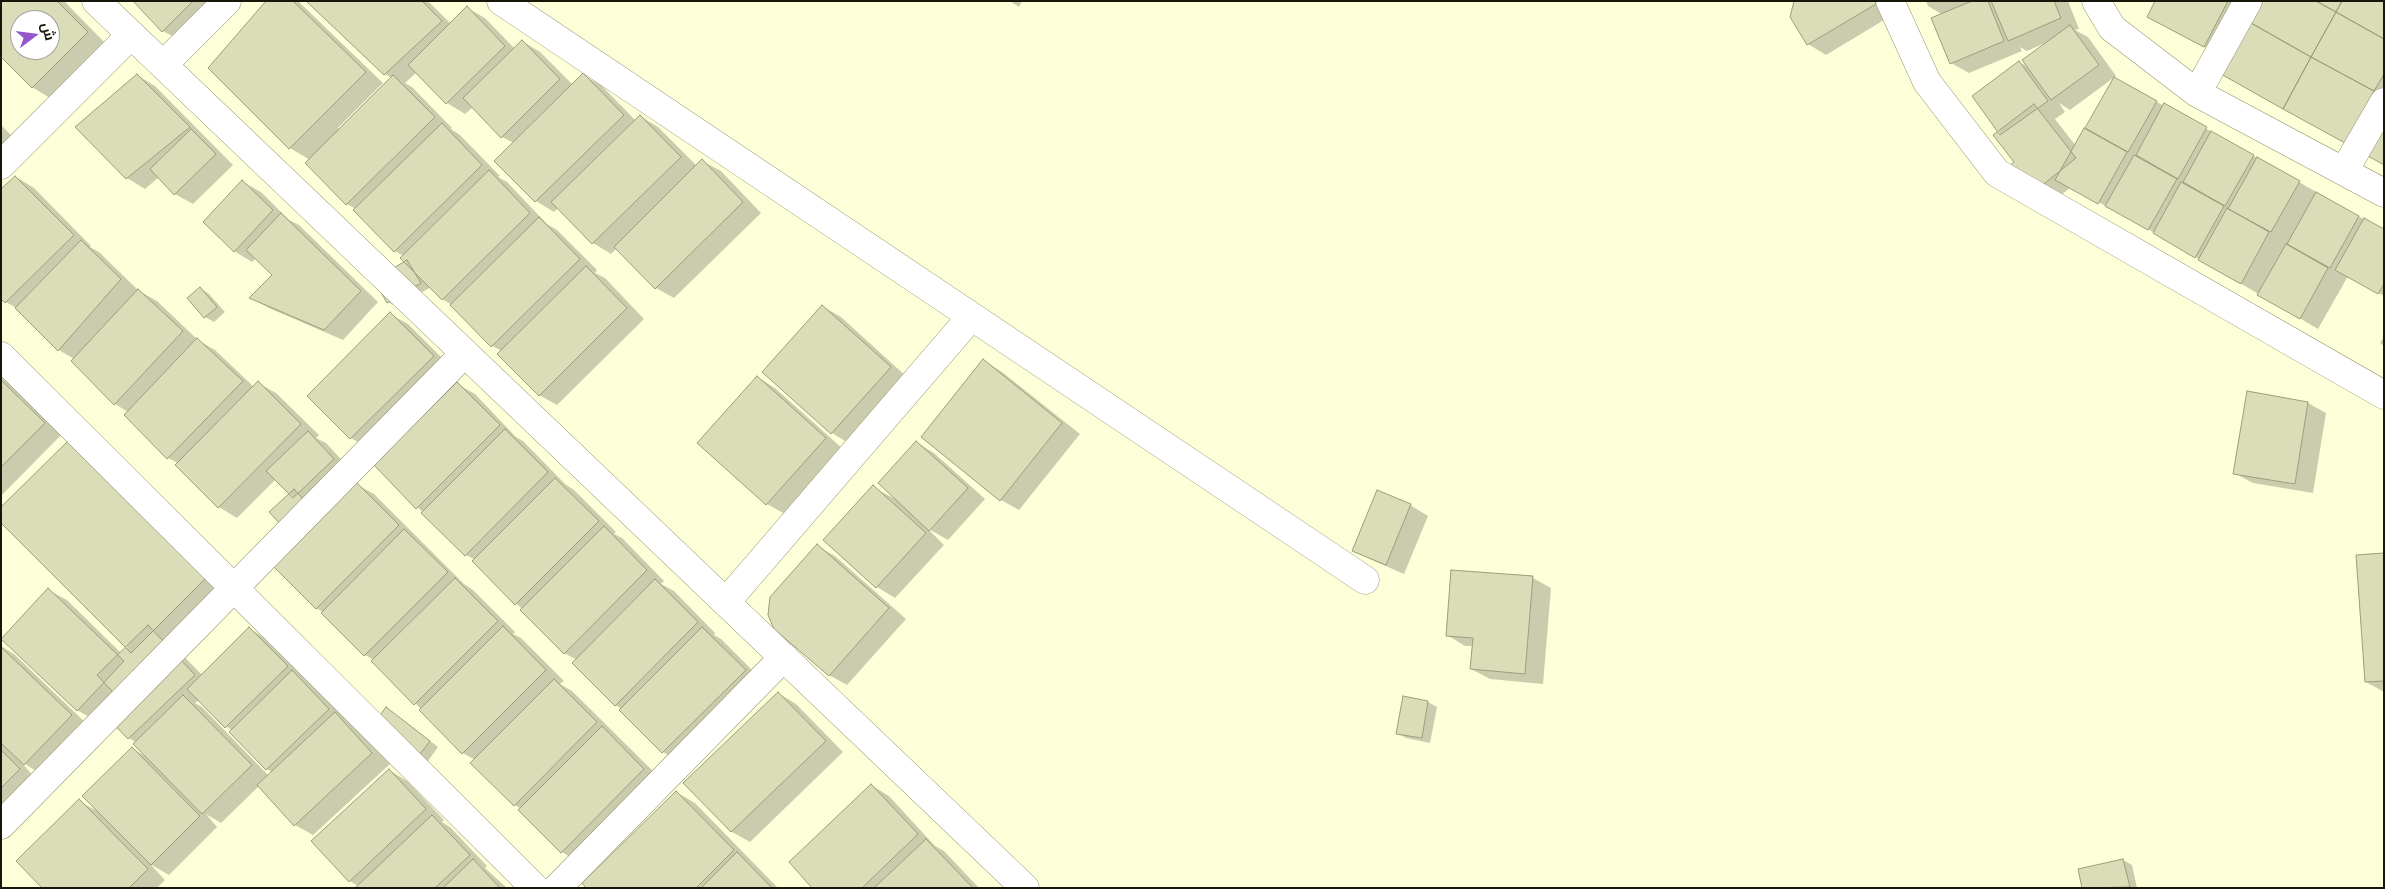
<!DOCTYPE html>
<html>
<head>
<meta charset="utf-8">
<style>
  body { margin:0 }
  #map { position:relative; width:2385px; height:889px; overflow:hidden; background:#fdffd9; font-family:Montserrat,Cairo,sans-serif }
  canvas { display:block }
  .frame { position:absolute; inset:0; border:2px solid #171709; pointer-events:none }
  .north { position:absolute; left:10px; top:10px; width:50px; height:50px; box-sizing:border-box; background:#fff; border:1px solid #a2a29d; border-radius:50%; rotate:75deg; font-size:14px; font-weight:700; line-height:20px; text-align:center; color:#171709 }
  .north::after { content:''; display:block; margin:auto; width:18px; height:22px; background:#9557ce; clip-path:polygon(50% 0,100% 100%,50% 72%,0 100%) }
</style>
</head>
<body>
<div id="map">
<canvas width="2385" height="889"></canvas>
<div class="frame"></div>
<div class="north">ش</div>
</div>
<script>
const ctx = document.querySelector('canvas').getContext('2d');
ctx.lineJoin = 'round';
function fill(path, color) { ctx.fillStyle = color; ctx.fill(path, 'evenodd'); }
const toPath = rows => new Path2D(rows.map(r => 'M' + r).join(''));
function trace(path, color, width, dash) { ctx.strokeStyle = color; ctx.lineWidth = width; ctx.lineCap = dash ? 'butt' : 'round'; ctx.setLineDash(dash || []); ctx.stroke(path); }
const shadow = toPath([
  [1,1,64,1,105,43,50,98,32,87],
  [20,20,50,20,50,50,20,50],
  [134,1,222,1,181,41,163,31],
  [267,1,298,1,383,83,338,128,340,130,392,78,385,74,308,1,428,1,451,24,467,8,485,18,515,49,522,41,540,52,573,85,583,75,601,85,636,121,640,116,658,127,697,166,702,161,721,171,761,213,674,298,656,288,617,248,611,254,593,243,558,208,554,212,536,201,496,161,514,143,502,137,473,107,465,114,447,103,417,72,405,83,412,87,452,128,451,129,460,135,500,176,498,177,507,182,547,224,557,230,597,270,595,273,605,278,644,319,557,405,539,395,502,351,492,346,452,305,442,299,431,287,397,307,388,302,406,262,404,256,395,251,355,210,356,209,347,204,310,160,290,148],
  [1010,1,1022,1,1019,7],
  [1795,1,1886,1,1894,14,1826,55,1808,44,1791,16],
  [1926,1,2068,1,2079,29,2075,30,2088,37,2116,76,2070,110,2059,103,2065,112,2055,119,2076,146,2114,78,2164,106,2165,105,2318,193,2317,194,2384,230,2384,296,2348,276,2318,329,2155,233,2071,187,2044,209,1999,132,2019,62,2030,68,2047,42,2027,51,2020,47,2022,51,1969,73,1951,63,1943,15,1928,6],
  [2157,1,2384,1,2384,117,2364,153,2230,61,2175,31],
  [137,75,155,86,233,165,193,204,175,194,159,177,145,189,127,178],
  [1,125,16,140,1,154],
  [16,177,34,188,91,246,90,247,99,252,139,291,157,301,199,341,215,350,254,387,258,383,276,393,319,435,316,438,326,443,351,470,356,484,374,494,464,584,473,590,515,632,513,634,521,638,564,681,560,684,572,691,662,780,580,863,562,852,520,810,521,809,515,805,475,760,463,753,374,660,365,655,323,612,316,608,294,498,276,479,237,518,219,507,178,463,168,458,128,412,115,404,74,359,59,350,18,309,6,302],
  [243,182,261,192,289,220,299,225,378,302,343,340,269,308,251,298,273,275,256,258,252,262,234,251],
  [200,288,209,294,225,312,214,322,205,317],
  [822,306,841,317,908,378,850,444,832,433,764,372],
  [390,314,408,324,451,367,369,449,351,438,308,396],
  [2384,337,2384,346,2380,343],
  [984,361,1002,372,1080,434,1019,510,1001,500],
  [1,377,8,381,62,434,1,496],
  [757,377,775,388,843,449,785,514,767,504],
  [457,384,475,394,516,437,523,441,565,484,574,490,616,532,614,534,622,538,664,581,661,584,674,591,715,633,714,635,721,639,763,681,681,763,663,752,621,710,622,709,615,705,577,660,564,653,475,560,466,555,375,465],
  [2308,403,2326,413,2313,493,2253,483,2234,473],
  [70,440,224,588,170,642,203,676,250,629,268,640,390,764,313,835,295,825,259,786,221,823,206,814,217,827,169,875,150,864,165,880,157,888,44,888,79,801,97,811,132,748,146,757,137,743,129,738,104,712,96,721,77,710,48,590,67,600,121,653,127,648],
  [199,700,232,731,267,769,272,772,269,776,202,707,195,703],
  [916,442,934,453,985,499,948,540,927,528,944,545,895,598,877,587,825,540,873,487,895,499],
  [1410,505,1428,516,1404,574,1372,560,1354,550],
  [817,546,835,556,906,619,847,685,829,675],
  [2384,554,2384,692,2366,682],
  [1533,578,1551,588,1543,684,1490,679,1471,669,1473,646,1465,646,1447,635],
  [1,646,14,654,89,726,43,775,20,761,37,780,1,817],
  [778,693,796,704,843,752,750,842,732,832,685,783],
  [1428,702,1437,707,1430,743,1406,738,1397,733],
  [395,714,438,747,425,765],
  [389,770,407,781,444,820,442,822,450,827,487,866,485,868,507,888,357,888,358,886,350,881],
  [871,785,889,796,935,846,944,851,979,888,814,888],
  [676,792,695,803,778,888,588,888],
  [2123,860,2132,865,2137,888,2083,888]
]);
const building = toPath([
  [1,1,57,1,88,32,32,88,1,57,1,1],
  [20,20,50,20,50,50,20,50,20,20],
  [133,1,193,1,162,32,133,1],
  [266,1,293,1,366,72,289,149,208,68,266,1],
  [306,1,422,1,442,21,384,75,306,1],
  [1794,1,1875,1,1876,4,1807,45,1790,17,1794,1],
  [1972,1,1988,1,2004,41,1950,64,1931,18,1972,1],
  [1991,1,2054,1,2061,18,2008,41,1991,1],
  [2155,1,2228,1,2204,47,2147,17,2155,1],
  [2263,1,2316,1,2336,12,2311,57,2251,23,2263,1],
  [2316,1,2342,1,2336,12,2316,1],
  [2342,1,2384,1,2384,39,2336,12,2342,1],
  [467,6,505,46,446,104,408,65,467,6],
  [2336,12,2384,39,2384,74,2374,91,2311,57,2336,12],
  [2251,23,2311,57,2283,109,2221,74,2251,23],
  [2070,25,2099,65,2051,100,2022,60,2070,25],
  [522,40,560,79,501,138,463,98,522,40],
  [2311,57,2374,91,2345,143,2283,109,2311,57],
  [2019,61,2048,101,2000,135,1972,96,2019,61],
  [583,73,624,115,535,202,494,161,583,73],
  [137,74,190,127,126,179,75,127,137,74],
  [393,75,435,117,346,205,305,163,393,75],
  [2114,77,2157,101,2128,152,2085,128,2114,77],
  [2164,103,2207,127,2178,179,2136,155,2164,103],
  [2034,104,2076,158,2024,200,2002,172,2014,162,1993,135,2034,104],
  [640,115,681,157,592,244,551,202,640,115],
  [442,123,482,165,394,252,353,210,442,123],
  [2084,128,2127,152,2098,204,2055,180,2084,128],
  [2384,128,2384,165,2368,156,2384,128],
  [191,129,216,154,174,195,150,169,191,129],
  [2211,131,2254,155,2225,206,2183,182,2211,131],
  [2134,155,2177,179,2148,230,2105,206,2134,155],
  [2257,157,2300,181,2271,232,2228,209,2257,157],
  [702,159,743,202,655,289,614,247,702,159],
  [489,170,530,213,442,300,400,258,489,170],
  [15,176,74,235,5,303,1,299,1,189,15,176],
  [242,180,273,210,234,252,203,222,242,180],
  [2181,182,2224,206,2195,258,2153,233,2181,182],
  [2316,192,2359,216,2330,268,2287,244,2316,192],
  [2227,208,2269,232,2241,284,2198,260,2227,208],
  [281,213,361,291,324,330,249,298,272,275,246,250,281,213],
  [539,217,580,259,491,347,450,305,539,217],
  [2364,218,2384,229,2384,284,2378,294,2335,270,2364,218],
  [81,240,121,279,58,351,15,308,81,240],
  [2286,244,2328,268,2300,319,2257,295,2286,244],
  [407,260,421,283,387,303,374,280,407,260],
  [586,266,627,308,539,396,497,354,586,266],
  [200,287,217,307,204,318,187,298,200,287],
  [138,289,183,331,114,405,71,361,138,289],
  [822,305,891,367,831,434,762,372,822,305],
  [390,312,434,356,350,439,307,396,390,312],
  [197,338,243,381,167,459,124,415,197,338],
  [983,359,1062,423,1000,501,921,437,983,359],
  [757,376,826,438,766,505,697,443,757,376],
  [1,380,45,423,1,467,1,380],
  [258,381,301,424,218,508,175,465,258,381],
  [457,382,500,425,416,509,374,465,457,382],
  [2247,391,2308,402,2295,484,2233,474,2247,391],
  [505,429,548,472,465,556,421,513,505,429],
  [308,431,334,459,293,498,266,471,308,431],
  [70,439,207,577,131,653,1,523,1,507,70,439],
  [916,441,968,488,929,531,878,483,916,441],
  [555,478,599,521,515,605,472,561,555,478],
  [356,482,399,525,316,609,272,565,356,482],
  [873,485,926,533,876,588,823,540,873,485],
  [294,489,319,517,294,539,269,512,294,489],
  [1377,490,1411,504,1386,565,1352,551,1377,490],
  [604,526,647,570,564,654,520,610,604,526],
  [404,529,448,572,364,656,321,613,404,529],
  [817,544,889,608,829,676,774,629,768,615,770,597,817,544],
  [2384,553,2384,681,2365,682,2356,555,2384,553],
  [1451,570,1533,576,1525,674,1470,669,1473,638,1446,636,1451,570],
  [455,578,498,621,414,705,371,661,455,578],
  [655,579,698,622,615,706,572,663,655,579],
  [48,588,124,661,77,711,1,639,48,588],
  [148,625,195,675,128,739,98,708,114,693,97,675,148,625],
  [503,626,546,670,462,754,419,710,503,626],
  [249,627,288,666,225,728,187,689,249,627],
  [702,627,746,670,662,753,619,710,702,627],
  [1,647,72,715,24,765,1,743,1,647],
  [292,670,329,709,266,770,229,732,292,670],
  [554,679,597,722,514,806,470,763,554,679],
  [778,692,826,741,731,832,683,783,778,692],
  [183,695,252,765,202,814,133,744,183,695],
  [1403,696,1428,701,1422,738,1396,734,1403,696],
  [386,707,430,741,415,761,371,728,386,707],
  [335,712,372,753,294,826,257,785,335,712],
  [602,726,644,769,561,853,518,810,602,726],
  [132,747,200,816,151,865,82,796,132,747],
  [1,750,20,769,1,788,1,750],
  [389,769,426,809,349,882,311,841,389,769],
  [871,784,918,834,862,888,812,888,789,862,871,784],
  [676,791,734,850,696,888,586,888,582,883,676,791],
  [79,799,148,869,129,888,42,888,16,861,79,799],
  [432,815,470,855,435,888,355,888,432,815],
  [926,839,973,888,874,888,926,839],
  [737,852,772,888,701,888,737,852],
  [473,859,500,888,443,888,473,859],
  [2123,859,2130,887,2082,888,2078,869,2123,859]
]);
const minor = toPath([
  [96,1,1025,888],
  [501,1,1365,580],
  [1890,1,1927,82,1997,173,2384,395],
  [2096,1,2112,28,2197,93,2384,193],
  [163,65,227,1],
  [2197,93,2248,1],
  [1,165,131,35],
  [2344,171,2384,102],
  [1,356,535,888],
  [726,602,971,317],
  [1,825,465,353],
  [557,888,784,657]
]);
fill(shadow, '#0003');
fill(building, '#dbddb8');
trace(building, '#9c9d7a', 1);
trace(minor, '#949572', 29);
trace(minor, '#fff', 28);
</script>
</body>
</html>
